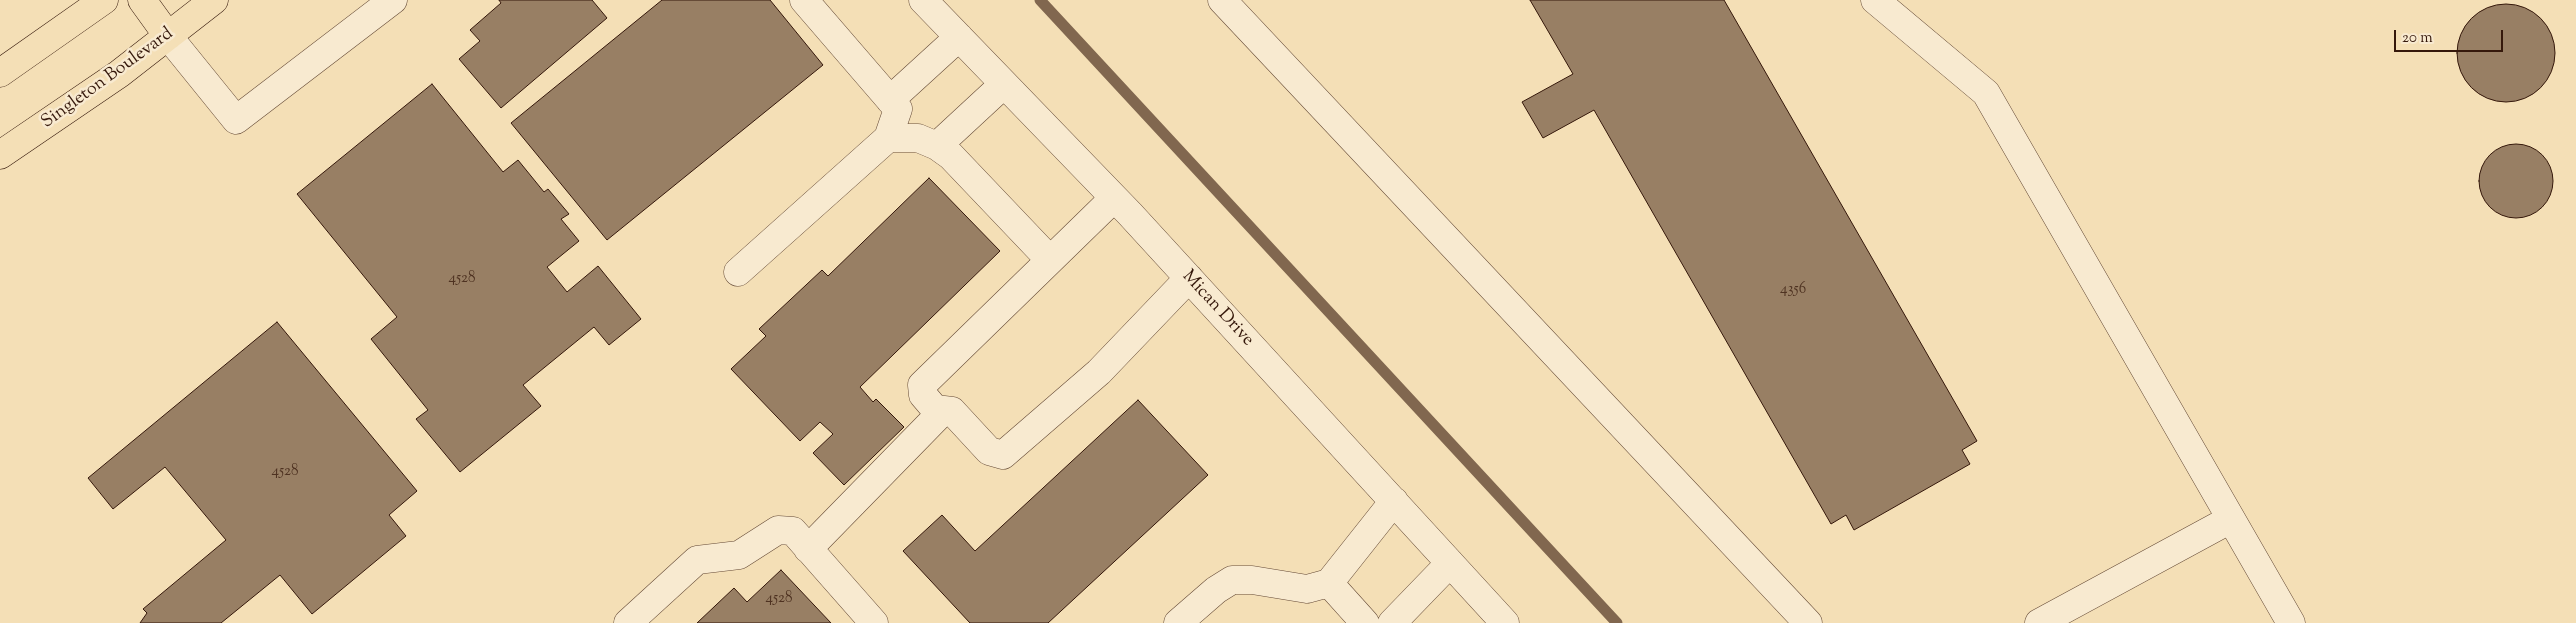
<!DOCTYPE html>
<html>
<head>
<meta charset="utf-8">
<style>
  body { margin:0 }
  #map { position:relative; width:2576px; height:623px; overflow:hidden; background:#f4dfb6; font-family:"Sorts Mill Goudy",serif }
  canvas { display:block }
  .scale { position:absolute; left:2394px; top:30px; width:109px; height:22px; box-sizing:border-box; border:2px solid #35180b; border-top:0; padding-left:6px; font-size:15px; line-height:18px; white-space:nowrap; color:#35180b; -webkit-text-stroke:4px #f8ead0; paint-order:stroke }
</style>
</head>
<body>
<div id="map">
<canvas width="2576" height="623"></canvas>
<div class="scale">20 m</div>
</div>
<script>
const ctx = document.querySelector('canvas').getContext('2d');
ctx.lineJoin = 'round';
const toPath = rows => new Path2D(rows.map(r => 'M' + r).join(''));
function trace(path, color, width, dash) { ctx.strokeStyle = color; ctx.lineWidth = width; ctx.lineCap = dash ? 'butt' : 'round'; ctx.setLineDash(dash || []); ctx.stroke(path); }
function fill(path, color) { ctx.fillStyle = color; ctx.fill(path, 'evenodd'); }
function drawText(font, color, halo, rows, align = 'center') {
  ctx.font = font + ' "Sorts Mill Goudy",serif'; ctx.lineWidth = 5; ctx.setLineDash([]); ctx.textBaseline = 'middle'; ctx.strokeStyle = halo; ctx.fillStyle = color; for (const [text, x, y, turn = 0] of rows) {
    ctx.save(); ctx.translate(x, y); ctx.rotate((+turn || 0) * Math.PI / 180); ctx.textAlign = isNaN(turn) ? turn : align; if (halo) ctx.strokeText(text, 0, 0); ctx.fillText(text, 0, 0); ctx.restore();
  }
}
const stream = toPath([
  [1040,0,1617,623]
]);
const building = toPath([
  [499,0,592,0,607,18,501,108,459,59,480,41,470,30,501,3,499,0],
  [662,0,770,0,823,65,607,240,511,123,662,0],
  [1530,0,1724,0,1977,441,1962,450,1970,464,1854,530,1846,515,1831,524,1594,110,1543,138,1522,102,1573,74,1530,0],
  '2457 53a49 49 0 1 1 98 0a49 49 0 1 1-98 0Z',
  [432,84,503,172,518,160,544,192,548,189,569,214,561,219,579,241,547,267,567,292,598,266,641,319,609,345,594,327,523,385,541,406,460,472,416,419,428,410,371,339,397,317,297,194,432,84],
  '2479 181a37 37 0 1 1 74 0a37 37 0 1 1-74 0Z',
  [929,178,1000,251,860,387,873,402,876,399,904,427,844,485,813,453,833,434,820,422,800,441,731,369,766,336,759,329,822,270,828,276,929,178],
  [277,322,417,491,389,515,406,536,312,614,280,575,221,623,140,623,147,613,143,609,226,540,165,467,113,509,88,478,277,322],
  [1138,400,1208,475,1048,623,970,623,903,551,942,515,975,551,1138,400],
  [781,570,831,623,697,623,734,588,747,602,781,570]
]);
const minor = toPath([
  [804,0,898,109,888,138],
  [923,0,1130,214,1505,623],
  [1222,0,1808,623],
  [1875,0,1986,93,2291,623],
  [168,36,236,120,393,0],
  [890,100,959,37],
  [937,146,1004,84],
  [738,272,888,138,918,138,937,146,951,156,1050,260],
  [935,409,952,411,989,451,1003,455,1099,372,1189,278],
  [808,549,937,417,935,409,923,395,922,385,1114,198],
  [1329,583,1365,623],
  [628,623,697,560,739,555,778,530,793,531,874,623],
  [1178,623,1216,590,1232,580,1252,580,1307,589,1329,583,1394,501],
  [1392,623,1450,563],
  [2039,623,2231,519]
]);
const major = toPath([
  [142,0,168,36],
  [0,73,104,0],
  [0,155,119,74,214,0]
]);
const numberNames = [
  ["4528",462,279],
  ["4356",1793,290],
  ["4528",285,472],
  ["4528",779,599]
];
const streetNames = [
  ["Singleton Boulevard",108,79,-36],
  ["Mican Drive",1217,309,47]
];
trace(stream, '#81674f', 11);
fill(building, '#987f64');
trace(building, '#35180b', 1);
trace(minor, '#654a36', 29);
trace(major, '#35180b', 29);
trace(minor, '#f8ead0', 28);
trace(major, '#f4dfb6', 28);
drawText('15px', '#4e3221', null, numberNames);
drawText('18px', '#35180b', '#f8ead0', streetNames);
</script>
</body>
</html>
